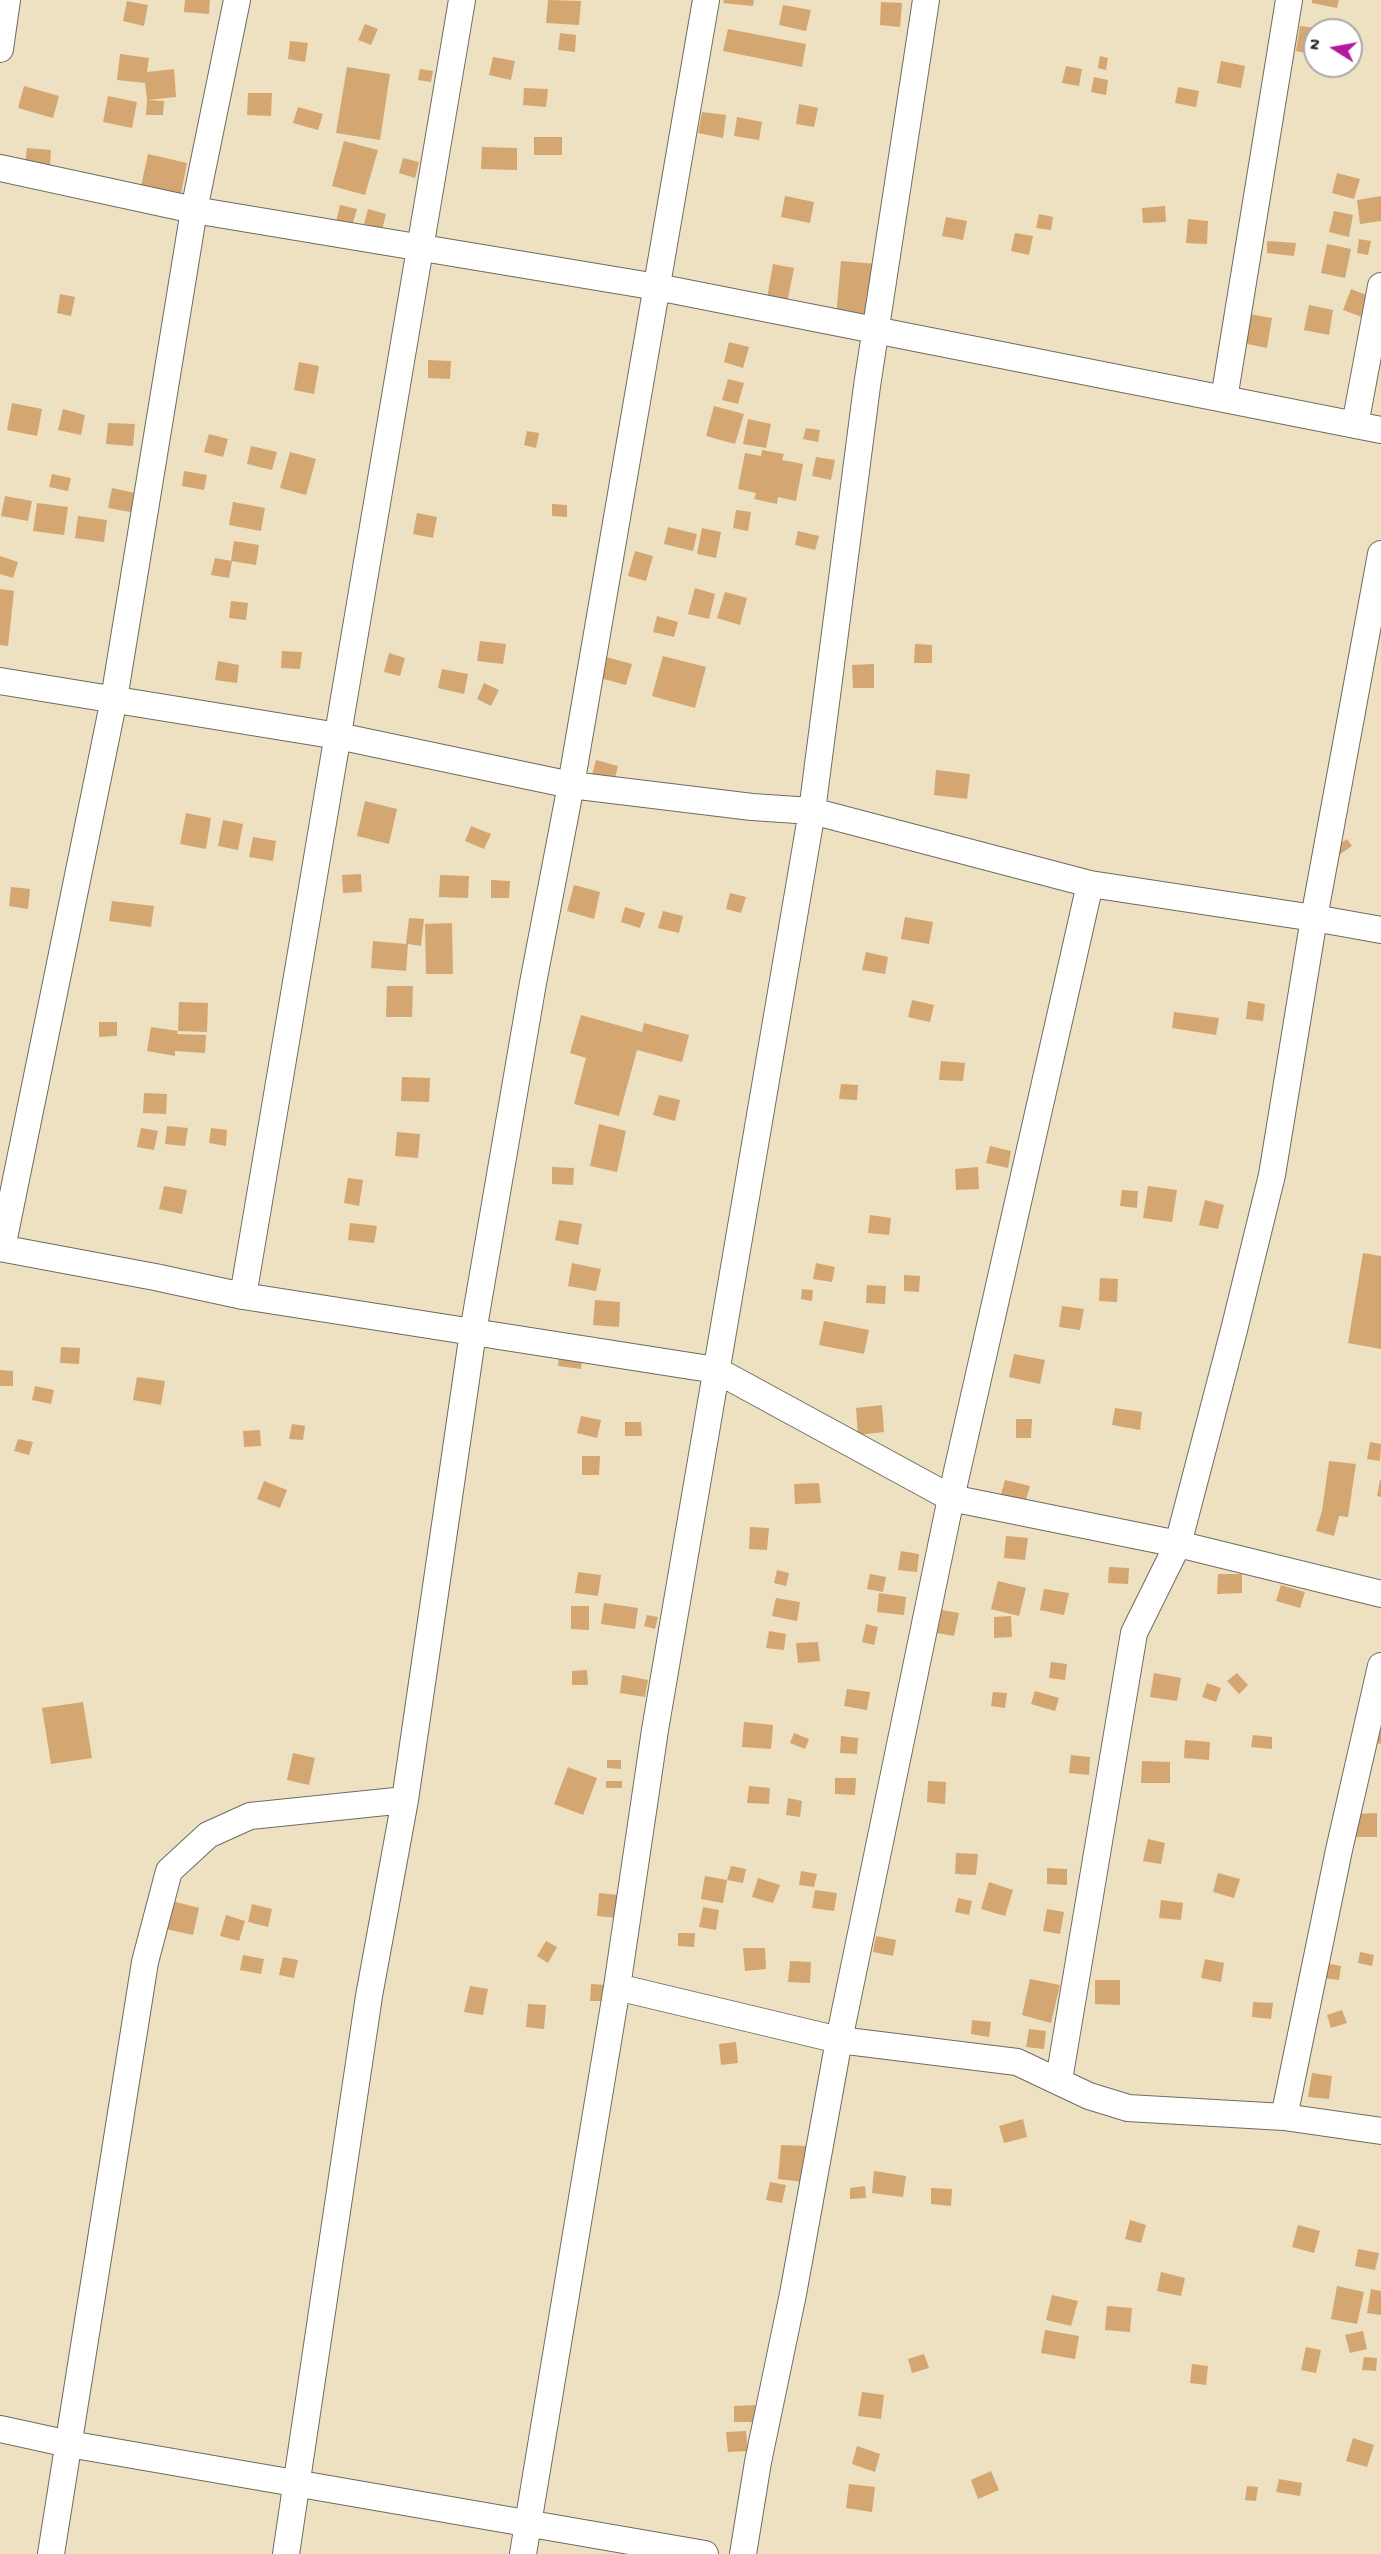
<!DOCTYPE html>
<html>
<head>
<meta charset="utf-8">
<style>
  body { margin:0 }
  #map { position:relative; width:1381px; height:2554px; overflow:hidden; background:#eee1c2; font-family:"Gochi Hand",sans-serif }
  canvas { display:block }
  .north { position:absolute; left:1303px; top:18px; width:60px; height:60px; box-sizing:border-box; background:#fff; border:2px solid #aaa; border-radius:50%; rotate:281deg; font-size:16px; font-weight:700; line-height:24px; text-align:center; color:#2b2b2b }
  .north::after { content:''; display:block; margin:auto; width:21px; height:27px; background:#b5179e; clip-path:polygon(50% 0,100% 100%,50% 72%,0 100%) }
</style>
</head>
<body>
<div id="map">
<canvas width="1381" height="2554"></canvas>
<div class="north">N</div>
</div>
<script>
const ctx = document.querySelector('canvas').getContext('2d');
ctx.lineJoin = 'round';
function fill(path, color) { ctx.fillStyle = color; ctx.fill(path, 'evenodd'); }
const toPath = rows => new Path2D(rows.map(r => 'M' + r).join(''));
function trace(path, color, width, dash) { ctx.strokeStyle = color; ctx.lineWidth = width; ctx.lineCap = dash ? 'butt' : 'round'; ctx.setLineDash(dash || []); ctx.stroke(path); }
const building = toPath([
  [185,0,210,0,209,14,184,12],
  [548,0,581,1,579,25,546,23],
  [724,0,754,0,753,6,723,3],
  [1312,0,1339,0,1337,8,1312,3],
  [127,1,148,5,144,26,123,21],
  [881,2,902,3,900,27,880,25],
  [783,5,811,10,806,31,779,25],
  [365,24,378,29,371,45,358,40],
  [1300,26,1315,28,1315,55,1296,51],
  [728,29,806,44,802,67,723,51],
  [560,33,576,35,575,52,558,50],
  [290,41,308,43,305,62,288,59],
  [120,54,149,58,147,72,174,69,176,97,147,100,145,83,117,80],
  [1100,56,1108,58,1106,70,1098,68],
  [493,57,515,61,511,80,489,75],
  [1221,61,1245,66,1241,88,1217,83],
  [1066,66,1082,69,1079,86,1062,83],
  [347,67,390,74,380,140,336,133],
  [420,69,433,71,431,82,418,80],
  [1094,77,1108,80,1106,95,1091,92],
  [24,86,59,96,53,118,18,108],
  [1178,87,1199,91,1196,107,1175,103],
  [524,88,548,89,546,107,523,105],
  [248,93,272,93,271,116,247,115],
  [108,96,137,102,132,128,103,122],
  [147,100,164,101,163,115,146,115],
  [799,104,818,108,814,127,796,124],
  [298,107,323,114,318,130,293,123],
  [702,112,726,115,723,138,698,133],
  [737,117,762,122,759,140,734,136],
  [534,137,562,137,562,155,534,155],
  [344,141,378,150,365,195,332,186],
  [482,147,517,148,517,170,481,169],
  [27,148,51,150,50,167,25,164],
  [148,154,187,163,181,194,141,186],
  [403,158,419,162,415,178,399,173],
  [1337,173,1360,179,1354,199,1332,193],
  [785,196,814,202,810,223,781,217],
  [1381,196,1381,221,1360,224,1357,200],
  [340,205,357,209,351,230,335,226],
  [1165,206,1166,222,1143,223,1142,208],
  [368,209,386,214,382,230,364,224],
  [1334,211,1353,215,1349,237,1329,232],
  [1039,214,1053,217,1051,230,1036,228],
  [946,217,967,221,963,240,942,236],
  [1188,219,1208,221,1207,244,1186,243],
  [1015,233,1033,236,1029,255,1011,251],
  [1359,239,1371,241,1368,255,1357,253],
  [1267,241,1296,243,1294,256,1267,253],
  [1327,244,1351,249,1345,278,1321,273],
  [841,261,877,264,872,320,836,317],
  [773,264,794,268,786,308,766,304],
  [1351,289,1369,296,1362,317,1343,310],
  [60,294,75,297,71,316,57,313],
  [1309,305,1333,310,1329,335,1304,330],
  [1249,314,1272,318,1267,348,1243,343],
  [729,342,749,347,743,368,724,362],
  [428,360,451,361,450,379,428,378],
  [299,362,319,366,314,394,294,390],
  [728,379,744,383,738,404,722,400],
  [12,403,42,409,37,436,7,430],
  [714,406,744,414,735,444,706,436],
  [63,409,85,415,81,435,58,430],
  [748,419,771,424,766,448,743,444],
  [108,423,135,424,133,446,106,444],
  [806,428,820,430,818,442,803,439],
  [527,431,539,433,536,448,524,445],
  [209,434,228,439,223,457,204,452],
  [251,446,277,452,272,470,247,464],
  [762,450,784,454,782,460,803,464,796,501,778,497,777,504,754,499,756,493,738,489,745,453,761,456],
  [290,452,316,459,306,495,280,488],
  [816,457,835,460,831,480,812,476],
  [184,471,207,475,204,490,182,486],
  [52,474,71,478,68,491,49,487],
  [112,488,140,494,136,513,108,508],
  [5,496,32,501,28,521,1,516],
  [233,502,265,508,261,531,229,525],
  [37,503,68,507,64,535,33,531],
  [552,504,567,505,567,517,552,516],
  [736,510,751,512,748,531,733,528],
  [417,513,437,517,433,538,413,534],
  [78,516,107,520,104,542,75,538],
  [668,527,697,534,693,551,664,544],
  [702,528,721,532,716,558,697,554],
  [798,531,819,536,815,550,795,545],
  [234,541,259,545,256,565,231,561],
  [635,551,653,556,646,581,628,576],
  [0,556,18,562,13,578,0,574],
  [215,558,232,561,229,578,211,575],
  [695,588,715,594,709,619,688,614],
  [0,589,14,591,8,646,0,645],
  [725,592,747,598,740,625,717,618],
  [231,601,248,603,246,620,229,618],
  [657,616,678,622,674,637,653,632],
  [480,641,506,644,503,664,477,661],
  [915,644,932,645,932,663,914,663],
  [282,651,302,652,300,669,281,668],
  [389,653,405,658,400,676,384,672],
  [663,656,706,667,695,708,652,696],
  [606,657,632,664,626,685,600,678],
  [218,661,239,665,237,683,215,680],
  [874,664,874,688,853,688,852,665],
  [442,669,468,674,464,694,438,688],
  [484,683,499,690,491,706,477,699],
  [596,760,618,766,612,789,590,783],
  [936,770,970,774,967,799,934,795],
  [365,801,397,809,389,844,357,836],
  [186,813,211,818,206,849,180,844],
  [223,820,243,824,238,850,218,846],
  [471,826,491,834,484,849,465,841],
  [253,837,276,841,273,861,249,857],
  [1347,839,1352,846,1339,855,1334,848],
  [361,874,362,892,343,893,342,875],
  [440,875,469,876,468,898,439,897],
  [491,880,510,881,509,898,491,898],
  [574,885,600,892,594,919,567,911],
  [11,887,30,889,28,909,9,906],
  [730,893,746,897,741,913,726,909],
  [112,901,154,906,151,927,109,921],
  [625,907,645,913,640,928,621,922],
  [663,911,683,916,679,933,658,928],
  [905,917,933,922,929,944,901,939],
  [409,918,424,919,421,946,408,944,406,971,371,968,373,941,406,944],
  [452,923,453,974,426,974,425,924],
  [866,952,888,957,885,974,862,970],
  [387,986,413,986,412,1017,386,1017],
  [912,1000,934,1005,930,1022,908,1017],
  [1248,1001,1265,1004,1263,1021,1246,1019],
  [179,1002,208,1003,207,1032,178,1031],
  [1174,1012,1219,1018,1216,1035,1172,1028],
  [581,1015,642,1032,644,1023,689,1035,682,1062,637,1050,619,1116,574,1104,586,1058,570,1053],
  [99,1022,117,1022,117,1036,99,1037],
  [151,1027,178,1031,177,1034,206,1035,205,1053,175,1051,175,1056,147,1051],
  [941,1061,965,1063,963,1081,939,1080],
  [402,1077,430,1078,429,1102,401,1101],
  [841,1084,858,1085,857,1100,839,1099],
  [144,1093,167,1094,166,1114,143,1113],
  [659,1095,680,1100,675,1121,653,1115],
  [599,1124,626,1131,617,1172,590,1166],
  [167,1126,188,1128,185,1146,165,1144],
  [141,1128,158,1131,154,1150,137,1147],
  [211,1128,227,1130,226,1146,209,1143],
  [397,1132,420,1134,418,1158,395,1156],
  [990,1146,1011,1151,1008,1168,986,1163],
  [552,1167,574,1168,573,1185,552,1184],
  [978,1167,979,1189,956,1190,955,1169],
  [348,1178,363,1180,359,1206,344,1203],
  [164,1186,187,1190,182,1214,159,1209],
  [1148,1186,1177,1190,1172,1222,1143,1218],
  [1122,1190,1138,1191,1137,1208,1120,1206],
  [1205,1200,1224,1205,1218,1229,1199,1225],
  [870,1215,891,1218,889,1235,868,1233],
  [559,1220,582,1224,578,1245,555,1240],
  [350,1223,377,1226,374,1243,348,1240],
  [1363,1253,1381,1256,1381,1349,1348,1343],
  [572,1263,601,1269,596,1291,568,1286],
  [816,1263,835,1267,832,1282,813,1279],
  [904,1275,920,1276,919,1292,904,1291],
  [1100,1278,1118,1279,1117,1302,1099,1301],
  [867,1285,886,1286,885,1304,866,1303],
  [802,1289,813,1290,812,1301,801,1299],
  [595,1300,620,1302,619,1327,593,1325],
  [1062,1306,1084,1309,1080,1330,1059,1327],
  [824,1321,869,1330,864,1354,819,1345],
  [560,1346,583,1349,581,1369,558,1366],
  [61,1347,80,1348,79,1364,60,1363],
  [1014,1354,1045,1360,1040,1384,1009,1377],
  [0,1370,13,1371,13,1386,0,1386],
  [137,1377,165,1381,161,1405,133,1400],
  [35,1386,54,1390,51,1404,32,1400],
  [882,1405,884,1432,858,1435,856,1408],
  [1115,1408,1142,1412,1140,1430,1112,1425],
  [581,1416,601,1420,597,1438,577,1433],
  [1016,1419,1032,1419,1031,1438,1016,1438],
  [625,1422,641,1422,642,1436,625,1436],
  [292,1424,305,1426,303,1440,289,1439],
  [260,1430,261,1446,244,1447,243,1431],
  [18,1439,33,1442,29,1455,14,1451],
  [1370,1442,1381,1444,1380,1461,1367,1459],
  [582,1456,600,1456,599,1475,582,1475],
  [1329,1461,1356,1464,1348,1517,1339,1516,1334,1536,1316,1531,1322,1511],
  [1005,1480,1030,1486,1024,1507,999,1501],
  [1380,1480,1381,1480,1381,1497,1377,1496],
  [264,1481,287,1490,280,1508,257,1499],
  [819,1483,821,1503,795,1504,794,1484],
  [750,1527,769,1528,767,1550,749,1549],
  [1006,1536,1028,1538,1025,1560,1004,1558],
  [901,1551,919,1554,917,1572,898,1570],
  [1109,1567,1129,1568,1128,1584,1108,1583],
  [777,1570,789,1573,786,1586,774,1583],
  [578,1572,601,1575,598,1596,575,1593],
  [870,1574,886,1577,883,1592,867,1589],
  [1218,1574,1242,1574,1242,1593,1217,1594],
  [998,1581,1026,1588,1019,1616,991,1609],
  [1281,1585,1305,1592,1300,1608,1276,1601],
  [1044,1589,1069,1593,1064,1615,1040,1610],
  [879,1593,906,1597,904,1615,877,1612],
  [776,1598,800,1602,797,1621,772,1616],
  [604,1603,638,1608,635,1629,601,1624],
  [571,1606,589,1606,589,1630,571,1629],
  [942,1610,959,1613,954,1636,937,1633],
  [647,1615,658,1617,655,1629,644,1626],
  [1011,1616,1012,1637,994,1638,994,1617],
  [866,1624,878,1627,874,1645,862,1642],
  [769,1631,786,1634,784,1650,766,1648],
  [818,1642,820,1661,798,1663,796,1643],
  [1051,1662,1067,1664,1065,1680,1049,1678],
  [587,1670,588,1685,572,1685,572,1671],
  [1154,1673,1181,1678,1177,1701,1150,1697],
  [1237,1673,1248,1685,1239,1694,1227,1681],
  [622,1675,648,1680,645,1697,620,1693],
  [1207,1683,1221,1688,1216,1702,1202,1697],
  [847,1689,870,1692,867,1710,844,1706],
  [1035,1691,1059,1698,1055,1711,1031,1704],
  [993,1692,1007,1693,1005,1708,991,1706],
  [83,1702,92,1758,51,1764,42,1708],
  [1381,1717,1381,1744,1369,1741],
  [744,1722,773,1725,771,1749,742,1747],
  [794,1733,809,1739,805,1749,790,1743],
  [1253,1735,1272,1737,1272,1749,1251,1747],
  [841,1736,858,1738,857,1754,840,1753],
  [1185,1740,1210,1742,1209,1760,1184,1758],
  [293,1753,315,1758,309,1785,287,1780],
  [1071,1755,1090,1757,1089,1775,1069,1773],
  [607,1760,621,1760,621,1769,607,1768],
  [1142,1761,1170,1762,1170,1783,1141,1783],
  [568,1767,597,1778,583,1815,554,1804],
  [835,1778,856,1778,855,1795,835,1794],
  [606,1781,622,1781,622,1788,606,1788],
  [928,1781,946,1782,945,1804,927,1802],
  [749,1786,770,1788,769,1804,747,1803],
  [788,1798,802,1801,800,1817,786,1815],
  [1377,1813,1377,1837,1354,1837,1354,1814],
  [1148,1839,1165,1843,1161,1864,1143,1861],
  [956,1853,978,1854,976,1875,955,1874],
  [731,1866,746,1869,743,1883,727,1880],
  [1047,1868,1067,1869,1067,1885,1047,1884],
  [801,1871,817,1874,814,1887,799,1885],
  [1218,1873,1240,1879,1234,1898,1213,1892],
  [705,1876,727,1880,723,1903,701,1899],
  [758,1878,780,1885,773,1903,752,1897],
  [989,1882,1013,1890,1005,1916,981,1909],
  [815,1890,837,1893,834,1911,812,1908],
  [599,1893,619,1895,617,1918,597,1916],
  [958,1898,972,1901,969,1915,955,1912],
  [1161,1900,1183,1903,1181,1920,1159,1918],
  [172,1901,199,1908,193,1935,166,1929],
  [252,1904,272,1909,268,1927,248,1922],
  [703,1907,719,1910,716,1930,699,1927],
  [1047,1909,1064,1912,1060,1934,1043,1931],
  [226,1915,245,1921,239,1941,220,1936],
  [678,1933,695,1933,694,1947,678,1946],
  [876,1936,896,1940,893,1956,873,1952],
  [546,1941,557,1947,548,1963,537,1956],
  [743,1948,765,1948,766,1969,745,1971],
  [1360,1952,1374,1955,1372,1966,1358,1963],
  [243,1955,264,1959,261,1974,240,1970],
  [283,1957,298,1960,294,1978,279,1975],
  [1205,1959,1224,1963,1221,1982,1201,1978],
  [790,1961,811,1962,810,1983,788,1982],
  [1324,1963,1341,1966,1339,1980,1323,1978],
  [1030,1979,1060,1985,1051,2023,1022,2015],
  [1095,1980,1120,1980,1120,2005,1095,2004],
  [591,1984,606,1985,606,2001,590,2001],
  [470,1986,488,1989,483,2015,464,2012],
  [1253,2002,1273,2003,1271,2019,1252,2017],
  [528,2004,546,2005,544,2029,526,2027],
  [1342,2010,1347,2023,1331,2028,1327,2015],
  [972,2020,991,2022,989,2037,971,2034],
  [1029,2029,1046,2031,1044,2049,1026,2047],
  [736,2042,738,2063,721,2065,719,2044],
  [1312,2073,1332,2076,1329,2099,1308,2097],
  [1023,2119,1027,2137,1004,2143,999,2126],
  [781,2145,807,2146,804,2182,778,2179],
  [874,2171,906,2176,903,2197,872,2193],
  [770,2182,786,2185,782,2203,766,2200],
  [865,2186,866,2198,850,2199,850,2188],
  [931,2188,952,2189,951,2206,931,2204],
  [1130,2220,1146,2225,1141,2243,1125,2239],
  [1298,2225,1320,2231,1314,2253,1292,2247],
  [1358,2249,1379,2253,1375,2270,1355,2266],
  [1161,2272,1185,2278,1181,2296,1157,2291],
  [1337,2286,1364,2292,1357,2324,1331,2319],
  [1371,2289,1381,2291,1381,2315,1367,2313],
  [1052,2295,1078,2301,1071,2326,1046,2320],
  [1107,2306,1132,2308,1130,2332,1105,2330],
  [1045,2330,1079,2336,1075,2359,1041,2353],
  [1363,2331,1367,2349,1350,2353,1345,2335],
  [1306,2347,1321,2350,1316,2373,1301,2370],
  [924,2354,929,2368,912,2373,908,2359],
  [1364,2357,1377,2358,1376,2371,1362,2370],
  [1192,2364,1208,2366,1206,2385,1190,2383],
  [862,2392,884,2395,881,2419,858,2416],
  [755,2405,755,2422,734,2422,734,2406],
  [746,2431,748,2451,728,2452,726,2432],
  [1353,2438,1374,2445,1367,2467,1346,2461],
  [857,2446,880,2454,875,2472,852,2464],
  [991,2471,999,2490,978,2499,971,2480],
  [1279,2479,1302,2483,1300,2496,1276,2492],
  [849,2484,875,2487,872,2512,846,2508],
  [1247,2486,1258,2487,1256,2501,1245,2500]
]);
const minor = toPath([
  [0,49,7,0],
  [0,168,194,210,657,287,1381,430],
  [1224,399,1289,0],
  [1355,425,1381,286],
  [0,681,338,736,571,785,752,807,812,811,1090,884,1314,918,1381,930],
  [0,1248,155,1277,243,1296,716,1370,951,1498,1178,1544,1381,1594],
  [2,1248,114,699,194,210,237,0],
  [243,1296,462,0],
  [617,1987,839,2040,1017,2062,1089,2096,1128,2108,1284,2117,1381,2131],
  [1059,2080,1134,1633,1178,1544,1234,1330,1272,1175,1314,918,1381,554],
  [1284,2117,1339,1850,1381,1666],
  [0,2429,69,2444,705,2554],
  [51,2554,145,1962,169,1871,208,1835,250,1816,405,1800],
  [286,2554,369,1996,405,1800,473,1332,533,983,571,785,706,0],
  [523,2554,617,1987,655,1730,812,811,867,386,926,0],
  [743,2554,758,2462,793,2294,839,2040,951,1498,1090,884]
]);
fill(building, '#d4a671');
trace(minor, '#6f6b60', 28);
trace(minor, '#fff', 26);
</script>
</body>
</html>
